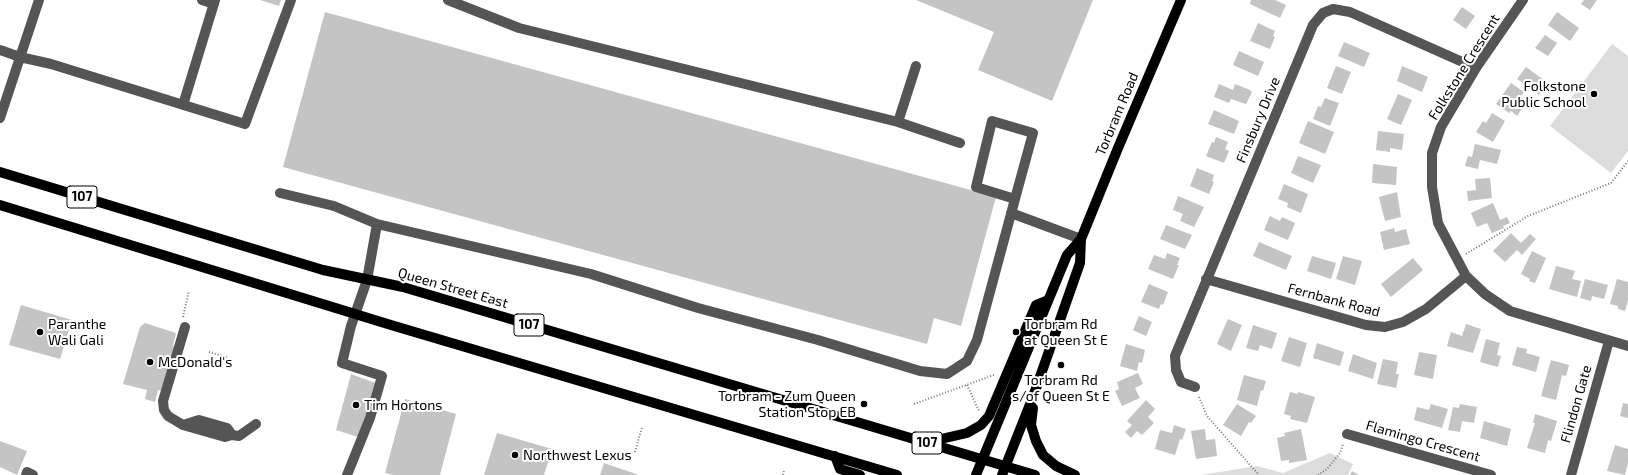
<!DOCTYPE html>
<html>
<head>
<meta charset="utf-8">
<style>
  body { margin:0 }
  canvas { display:block; background:#fff }
</style>
</head>
<body>
<canvas width="1628" height="475"></canvas>
<script>
const ctx = document.querySelector('canvas').getContext('2d');
ctx.lineJoin = 'round';
function fill(path, color) { ctx.fillStyle = color; ctx.fill(path, 'evenodd'); }
const toPath = rows => new Path2D(rows.map(r => 'M' + r).join(''));
function trace(path, color, width, dash) { ctx.strokeStyle = color; ctx.lineWidth = width; ctx.lineCap = dash ? 'butt' : 'round'; ctx.setLineDash(dash || []); ctx.stroke(path); }
function drawText(font, color, halo, rows, align = 'center') {
  ctx.font = font + ' "Exo 2",sans-serif'; ctx.lineWidth = 4; ctx.setLineDash([]); ctx.textBaseline = 'middle'; ctx.strokeStyle = halo; ctx.fillStyle = color; for (const [text, x, y, turn = 0] of rows) {
    ctx.save(); ctx.translate(x, y); ctx.rotate((+turn || 0) * Math.PI / 180); ctx.textAlign = isNaN(turn) ? turn : align; if (halo) ctx.strokeText(text, 0, 0); ctx.fillText(text, 0, 0); ctx.restore();
  }
}
const green = toPath([
  [1612,44,1628,56,1628,151,1611,173,1550,126],
  [1330,453,1353,464,1348,475,1201,475,1257,466,1283,473]
]);
const building = toPath([
  [260,0,281,0,279,6],
  [916,0,1093,0,1052,101,978,70,994,32],
  [1251,0,1275,0,1286,5,1280,18,1250,4],
  [1584,0,1597,0,1590,10,1581,4],
  [1462,7,1475,16,1466,29,1453,20],
  [325,12,996,197,961,326,934,318,927,344,283,167],
  [1557,12,1579,28,1570,41,1548,25],
  [1258,23,1275,31,1273,36,1275,37,1270,49,1250,41],
  [1545,35,1557,43,1548,56,1535,48],
  [1344,42,1370,53,1364,67,1338,56],
  [1239,51,1264,62,1258,76,1233,65],
  [1336,66,1351,72,1342,94,1327,88],
  [1402,66,1428,77,1422,92,1397,81],
  [1526,67,1548,83,1539,95,1517,79],
  [1511,83,1524,92,1516,103,1523,107,1517,116,1511,111,1509,113,1496,104],
  [1219,84,1233,90,1235,84,1250,90,1252,92,1246,104,1231,99,1229,103,1214,97],
  [1398,94,1412,100,1401,125,1387,119],
  [1325,98,1339,103,1330,126,1313,119,1318,106,1321,107],
  [1214,110,1239,121,1234,134,1208,124],
  [1492,113,1505,121,1493,142,1476,132,1483,121,1486,123],
  [1308,121,1334,132,1325,154,1299,143],
  [1378,131,1404,134,1402,150,1390,148,1390,152,1376,150],
  [1216,137,1228,142,1225,149,1229,151,1224,163,1206,156,1212,142,1214,143],
  [1475,144,1501,150,1497,164,1480,160,1478,169,1465,166,1468,156,1472,157],
  [1298,156,1321,165,1313,183,1291,173],
  [1373,164,1397,167,1396,185,1372,183],
  [1197,168,1214,175,1212,181,1214,182,1209,194,1190,186],
  [1490,178,1492,198,1468,201,1467,191,1476,190,1475,179],
  [1284,184,1308,194,1301,213,1287,207,1288,203,1278,199],
  [1397,192,1401,217,1385,221,1379,197],
  [1178,196,1204,207,1194,227,1180,221,1183,214,1173,210],
  [1493,203,1500,220,1507,217,1510,223,1503,226,1504,228,1492,233,1487,223,1477,227,1471,213],
  [1270,216,1280,221,1282,217,1295,223,1288,240,1264,230],
  [1166,225,1192,235,1185,249,1160,239],
  [1394,228,1395,232,1406,229,1410,244,1384,250,1380,232],
  [1511,233,1521,243,1530,234,1536,239,1522,255,1517,250,1505,262,1493,251],
  [1259,242,1292,256,1286,270,1253,256],
  [1532,251,1546,258,1535,283,1529,281,1530,279,1521,274],
  [1167,253,1180,258,1177,265,1179,265,1173,279,1148,269,1154,255,1165,259],
  [1312,256,1336,263,1331,279,1307,271],
  [1343,256,1362,261,1355,285,1336,279],
  [1413,258,1423,270,1391,297,1381,284],
  [1556,266,1575,271,1572,279,1581,281,1577,297,1549,289],
  [1585,279,1608,285,1604,299,1592,296,1591,301,1580,298],
  [1617,279,1628,282,1628,300,1625,311,1618,309,1618,306,1610,304],
  [1149,284,1168,292,1163,305,1161,304,1159,309,1141,302],
  [21,305,72,320,60,359,9,345],
  [1139,316,1152,322,1146,336,1133,330],
  [1228,319,1242,325,1231,351,1217,344],
  [145,323,176,333,173,346,176,347,163,391,158,390,155,402,145,399,147,390,123,384,140,327],
  [1466,324,1481,329,1473,353,1447,346,1451,332,1462,336],
  [1253,325,1277,333,1272,349,1260,345,1258,351,1246,348],
  [1289,337,1307,343,1300,367,1281,361],
  [1486,339,1500,343,1497,355,1501,356,1498,367,1480,362],
  [1317,343,1344,352,1340,366,1313,358],
  [1126,344,1145,350,1142,363,1139,362,1137,371,1120,366],
  [1517,347,1527,349,1526,353,1540,357,1536,372,1512,365],
  [1419,352,1437,355,1433,379,1414,375],
  [1353,354,1377,363,1373,379,1348,371],
  [1383,359,1398,362,1396,374,1399,374,1396,388,1377,384],
  [1551,360,1569,365,1566,376,1562,375,1556,400,1541,396],
  [1138,373,1143,384,1135,388,1140,398,1122,406,1115,391,1119,389,1117,382],
  [351,374,378,384,361,438,336,430],
  [1244,375,1266,381,1263,391,1261,390,1257,406,1237,400],
  [1290,392,1298,394,1298,392,1315,397,1307,423,1290,419,1291,416,1284,414],
  [405,399,456,414,440,475,393,475,385,473],
  [1146,400,1155,409,1148,417,1154,423,1142,435,1137,431,1131,438,1125,432,1132,425,1127,421],
  [1623,403,1628,404,1628,418,1620,416],
  [1237,404,1256,416,1251,423,1249,422,1241,436,1223,425],
  [1431,404,1448,409,1442,428,1414,420,1417,407,1429,410],
  [1460,404,1477,407,1474,423,1462,421,1460,432,1448,430,1453,407,1459,408],
  [1535,414,1557,421,1551,441,1548,440,1545,453,1527,448,1535,423,1533,423],
  [1484,421,1511,429,1507,446,1480,438],
  [1174,425,1186,429,1182,440,1180,439,1175,455,1155,449,1160,430,1172,433],
  [1205,429,1206,440,1215,439,1217,456,1196,459,1191,431],
  [1301,429,1307,460,1289,463,1289,460,1281,461,1277,438,1285,436,1284,433],
  [497,433,552,449,544,475,484,475],
  [0,441,27,451,17,475,0,467],
  [1615,445,1628,449,1628,463,1625,475,1607,471],
  [604,463,639,475,600,475],
  [1352,471,1359,475,1350,475]
]);
const path = toPath([
  [1466,254,1528,216,1611,183,1628,161],
  [183,317,189,291],
  [209,352,227,357],
  [967,385,979,411],
  [1199,397,1207,416,1259,475],
  [914,404,994,375],
  [635,452,642,427],
  [783,475,784,470],
  [1318,475,1327,469,1340,453,1343,444]
]);
const minor = toPath([
  [202,0,214,4],
  [448,0,519,28,898,122,916,66],
  [1523,0,1476,68,1441,127,1432,153,1432,187,1438,223,1466,276,1485,294,1510,311,1628,346],
  [0,50,20,57,51,64,245,124,291,0],
  [183,105,215,0],
  [0,118,39,0],
  [898,122,960,143],
  [280,193,334,206,377,224,591,274,698,308,818,340,920,371,947,374,967,361,977,340,1015,199,1033,133,992,121,976,187,1015,199],
  [1011,213,1081,239],
  [1206,279,1366,325,1385,327,1403,322,1426,309,1466,276],
  [185,327,163,401,164,410,168,416,183,425,225,437,232,435,239,436,256,424],
  [1195,387,1181,382,1176,370,1175,356,1313,25,1323,13,1333,9,1350,12,1476,68],
  [183,425,199,420,227,428,232,435],
  [1347,434,1491,475],
  [26,475,27,472,33,475],
  [347,475,370,418,382,376,342,363,351,326,367,280,377,224],
  [1571,475,1609,341]
]);
const major = toPath([
  [0,172,323,270,403,287,1035,475],
  [0,205,391,325,897,475],
  [1033,408,1031,425,1036,441,1043,455,1056,466,1075,475],
  [925,438,941,439,967,433,981,425,989,416,1036,305,1048,300],
  [835,456,840,469,860,475],
  [976,475,1067,255,1081,239],
  [1002,475,1034,394,1080,263,1081,239,1118,148,1181,0]
]);
const markers = [
  [1594,94,4,"#000"],
  [40,332,4,"#000"],
  [1016,332,4,"#000"],
  [150,362,4,"#000"],
  [1061,365,4,"#000"],
  [864,404,4,"#000"],
  [356,405,4,"#000"],
  [515,455,4,"#000"]
];
const shields = [
  [82,197,30],
  [529,325,30],
  [927,443,30]
];
const shieldNames = [
  ["107",82,197],
  ["107",529,325],
  ["107",927,443]
];
const streetNames = [
  ["Folkstone Crescent",1464,67,-58],
  ["Torbram Road",1117,114,-67],
  ["Finsbury Drive",1258,120,-67],
  ["Queen Street East",453,288,16],
  ["Fernbank Road",1334,300,15],
  ["Flindon Gate",1576,404,-74],
  ["Flamingo Crescent",1423,441,16]
];
const poiNames = [
  ["Folkstone",1586,86,"right"],
  ["Public School",1586,102,"right"],
  ["Paranthe",48,324],
  ["Wali Gali",48,340],
  ["Torbram Rd",1024,324],
  ["at Queen St E",1024,340],
  ["McDonald's",158,362],
  ["Torbram Rd",1061,380,"center"],
  ["s/of Queen St E",1061,396,"center"],
  ["Torbram - Zum Queen",856,396,"right"],
  ["Station Stop EB",856,412,"right"],
  ["Tim Hortons",364,405],
  ["Northwest Lexus",523,455]
];
fill(green, '#dcdcdc');
fill(building, '#c4c4c4');
trace(path, '#777', 2, [1, 2]);
trace(minor, '#555', 10);
trace(major, '#000', 10);
for (const [x, y, r, color] of markers) { const dot = new Path2D(); dot.arc(x, y, r, 0, 2 * Math.PI); ctx.fillStyle = color; ctx.fill(dot); trace(dot, '#fff', 1.5); }
for (const [x, y, w] of shields) { const box = new Path2D(); box.roundRect(x - w / 2, y - 11, w, 22, 3); ctx.fillStyle = '#fff'; ctx.fill(box); trace(box, '#000', 1); }
drawText('bold 13px', '#000', null, shieldNames);
drawText('14px', '#000', '#fff', streetNames);
drawText('14px', '#000', '#fff', poiNames, 'left');
</script>
</body>
</html>
